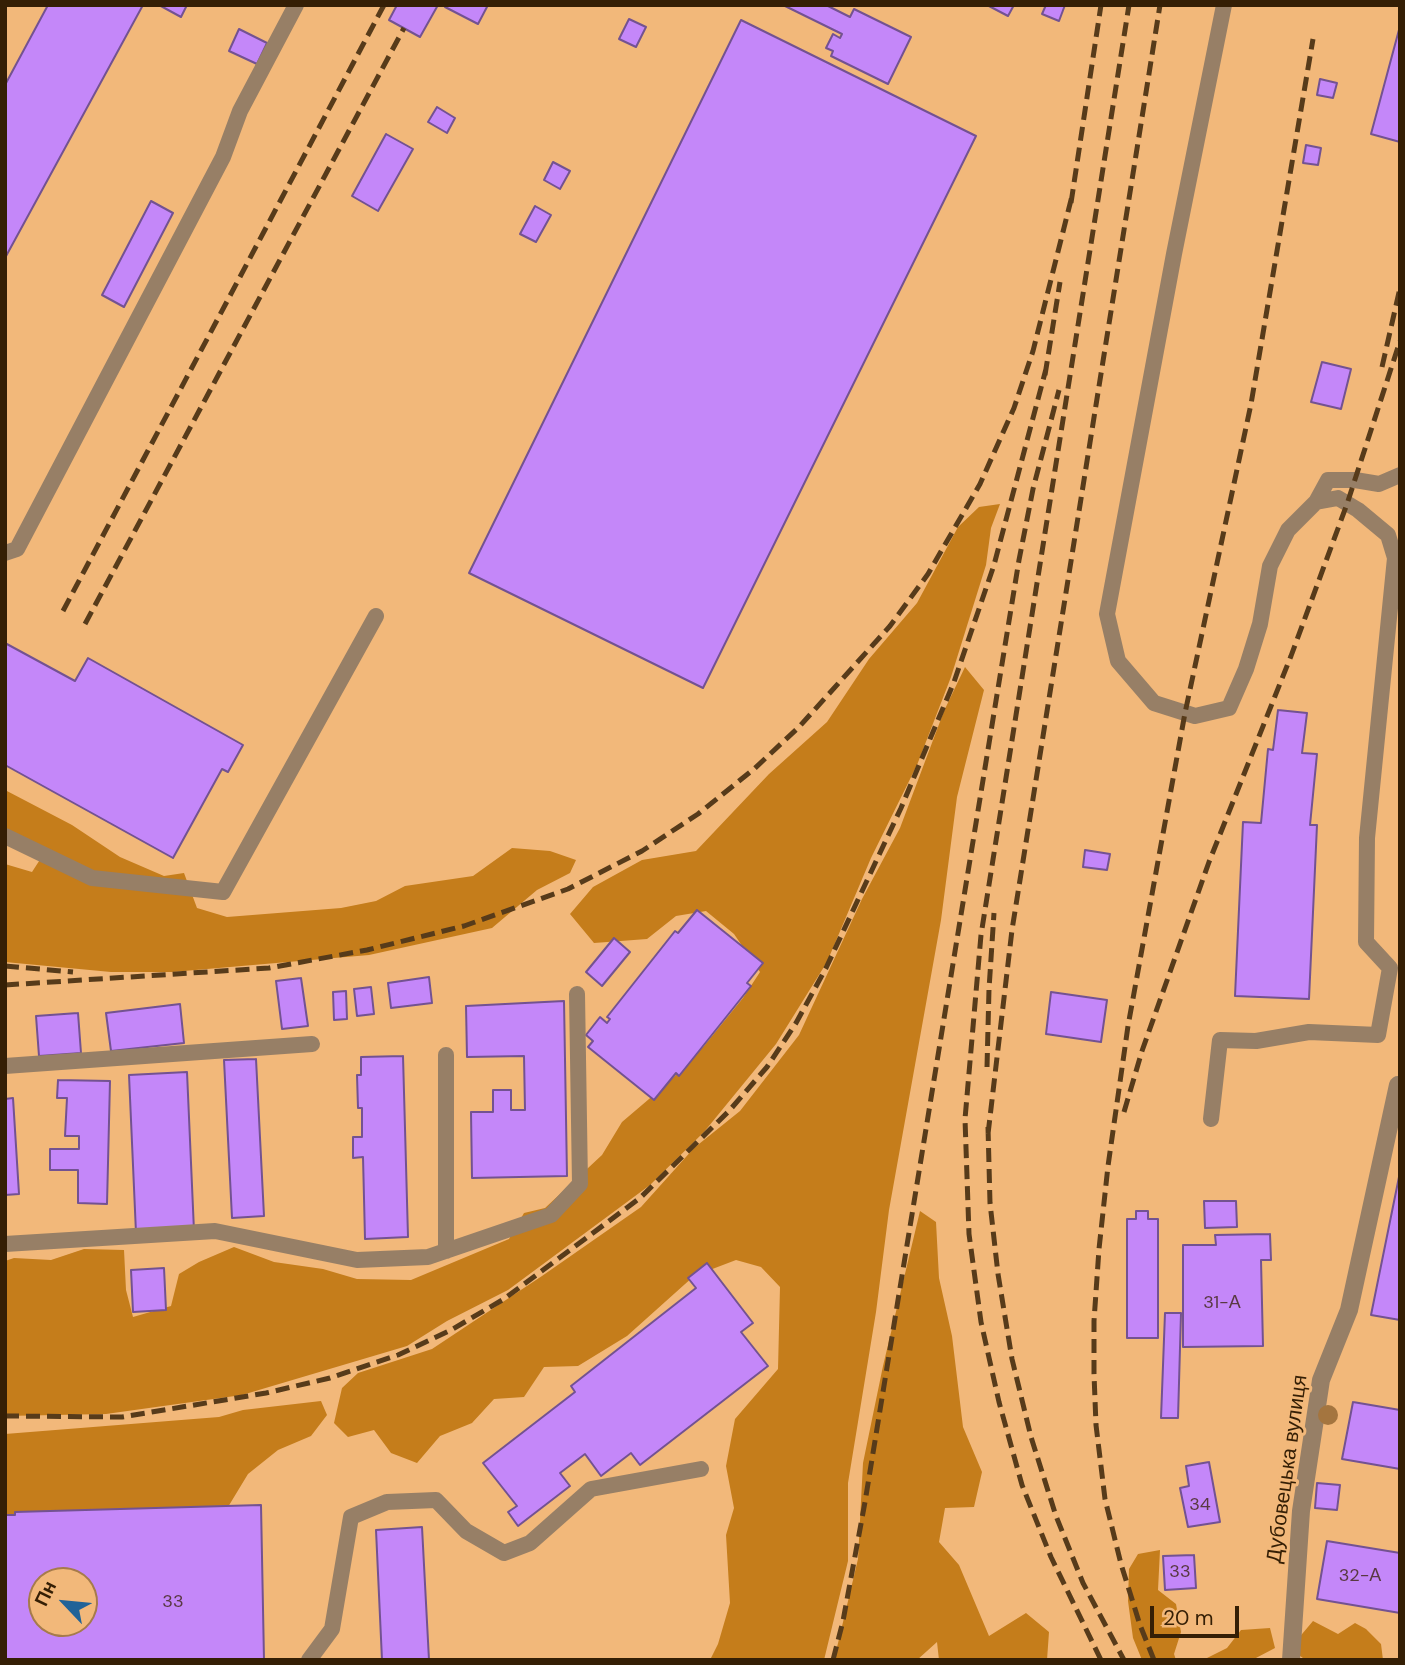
<!DOCTYPE html>
<html>
<head>
<meta charset="utf-8">
<style>
  body { margin:0 }
  #map { position:relative; width:1405px; height:1665px; overflow:hidden; background:#f2b87a; font-family:"DM Sans",sans-serif }
  canvas { display:block }
  .frame { position:absolute; inset:0; border:7px solid #351f05; pointer-events:none }
  .north { position:absolute; left:28px; top:1567px; width:70px; height:70px; box-sizing:border-box; background:#f2b87a; border:2px solid #a67b4b; border-radius:50%; rotate:296deg; font-size:19px; font-weight:700; line-height:28px; text-align:center; color:#351f05 }
  .north::after { content:''; display:block; margin:auto; width:24px; height:32px; background:#216398; clip-path:polygon(50% 0,100% 100%,50% 72%,0 100%) }
  .scale { position:absolute; left:1150px; top:1606px; width:89px; height:32px; box-sizing:border-box; border:4px solid #351f05; border-top:0; padding-left:9px; font-size:21px; line-height:24px; white-space:nowrap; color:#351f05; -webkit-text-stroke:5px #f2b87a; paint-order:stroke }
</style>
</head>
<body>
<div id="map">
<canvas width="1405" height="1665"></canvas>
<div class="frame"></div>
<div class="north">Пн</div>
<div class="scale">20 m</div>
</div>
<script>
const ctx = document.querySelector('canvas').getContext('2d');
ctx.lineJoin = 'round';
function fill(path, color) { ctx.fillStyle = color; ctx.fill(path, 'evenodd'); }
const toPath = rows => new Path2D(rows.map(r => 'M' + r).join(''));
function trace(path, color, width, dash) { ctx.strokeStyle = color; ctx.lineWidth = width; ctx.lineCap = dash ? 'butt' : 'round'; ctx.setLineDash(dash || []); ctx.stroke(path); }
function drawText(font, color, halo, rows, align = 'center') {
  ctx.font = font + ' "DM Sans",sans-serif'; ctx.lineWidth = 6; ctx.setLineDash([]); ctx.textBaseline = 'middle'; ctx.strokeStyle = halo; ctx.fillStyle = color; for (const [text, x, y, turn = 0] of rows) {
    ctx.save(); ctx.translate(x, y); ctx.rotate((+turn || 0) * Math.PI / 180); ctx.textAlign = isNaN(turn) ? turn : align; if (halo) ctx.strokeText(text, 0, 0); ctx.fillText(text, 0, 0); ctx.restore();
  }
}
const forest = toPath([
  [1000,504,991,528,986,565,951,677,917,765,871,858,827,962,776,1044,704,1132,650,1185,508,1290,447,1321,407,1346,242,1395,106,1414,5,1416,5,1261,14,1258,51,1260,84,1249,124,1250,126,1290,133,1317,171,1306,179,1274,199,1262,234,1247,274,1262,323,1269,357,1279,411,1280,509,1239,524,1213,545,1208,602,1155,622,1122,669,1082,704,1046,743,998,760,972,734,934,706,911,676,916,647,939,594,943,570,914,593,887,642,860,696,851,769,774,827,722,869,659,917,603,958,527,979,507],
  [965,667,984,690,957,797,941,920,889,1210,876,1312,848,1483,848,1561,824,1660,710,1660,718,1644,730,1603,726,1535,734,1508,726,1466,735,1419,778,1369,780,1287,761,1267,736,1260,694,1276,627,1336,578,1366,544,1367,524,1397,494,1399,472,1423,440,1436,417,1463,391,1453,374,1430,348,1437,334,1423,342,1388,358,1373,432,1349,542,1276,641,1207,694,1148,740,1111,799,1035,862,899,900,828,944,711],
  [5,790,72,825,120,857,164,876,184,873,197,908,227,917,341,908,376,901,405,886,473,876,512,848,550,851,576,860,570,873,537,890,492,928,369,955,172,972,111,972,5,962,5,864,32,872,43,855,5,828],
  [920,1211,936,1222,939,1278,952,1336,963,1427,982,1472,974,1507,945,1508,939,1542,959,1565,989,1636,1026,1613,1049,1632,1047,1660,939,1660,937,1642,917,1660,834,1660,858,1559,863,1463,883,1366],
  [321,1401,327,1415,311,1436,278,1450,248,1474,228,1507,5,1524,5,1434,219,1417,243,1410],
  [1160,1550,1158,1590,1176,1604,1181,1632,1174,1654,1176,1660,1142,1660,1133,1638,1128,1601,1129,1569,1138,1554],
  [1313,1621,1338,1634,1355,1623,1366,1629,1381,1644,1383,1660,1306,1660,1297,1654,1297,1640],
  [1270,1628,1275,1648,1254,1659,1203,1660,1227,1648,1241,1630]
]);
const building = toPath([
  [48,5,143,5,5,258,5,85,48,5],
  [159,5,187,5,181,17,159,5],
  [397,5,438,5,420,37,389,20,397,5],
  [446,5,488,5,478,24,445,7,446,5],
  [783,5,826,5,850,17,854,9,911,37,888,84,831,56,833,51,826,48,833,34,840,38,842,34,783,5],
  [987,5,1014,5,1008,16,987,5],
  [1046,5,1065,5,1059,21,1042,14,1046,5],
  [629,19,646,27,636,47,619,39,629,19],
  [741,20,976,136,703,688,469,573,741,20],
  [1400,26,1400,142,1371,134,1400,26],
  [239,29,267,43,257,64,229,51,239,29],
  [1320,79,1337,83,1333,98,1317,95,1320,79],
  [437,107,455,118,447,133,428,122,437,107],
  [386,134,413,149,378,211,352,196,386,134],
  [1306,145,1321,148,1318,165,1303,163,1306,145],
  [553,162,570,171,560,189,544,180,553,162],
  [151,201,173,213,124,307,102,295,151,201],
  [535,206,551,215,536,242,520,234,535,206],
  [1322,362,1351,369,1341,409,1311,402,1322,362],
  [5,643,75,681,88,658,243,745,228,772,222,769,173,858,5,765,5,643],
  [1278,710,1307,713,1302,753,1317,754,1310,825,1317,825,1309,999,1235,996,1243,822,1261,823,1268,749,1273,750,1278,710],
  [1085,850,1110,854,1107,870,1083,867,1085,850],
  [697,910,763,963,747,983,751,986,679,1076,676,1073,654,1100,588,1047,593,1041,586,1035,600,1017,607,1023,610,1019,607,1017,675,931,678,933,697,910],
  [614,938,630,952,602,986,586,972,614,938],
  [429,977,432,1003,391,1008,388,983,429,977],
  [301,978,308,1026,282,1029,276,981,301,978],
  [371,987,374,1014,357,1016,354,989,371,987],
  [346,991,347,1019,334,1020,333,992,346,991],
  [1051,992,1107,1000,1101,1042,1046,1034,1051,992],
  [564,1001,567,1176,472,1178,471,1112,493,1112,493,1090,511,1090,511,1110,525,1110,524,1056,467,1057,466,1006,564,1001],
  [180,1004,184,1043,111,1051,106,1013,180,1004],
  [78,1013,81,1053,39,1056,36,1016,78,1013],
  [403,1056,408,1237,365,1239,363,1157,353,1158,353,1137,362,1137,362,1108,358,1108,357,1075,361,1075,361,1057,403,1056],
  [256,1059,264,1216,232,1218,224,1060,256,1059],
  [187,1072,194,1231,136,1233,129,1075,187,1072],
  [58,1080,110,1081,107,1204,78,1203,78,1170,50,1170,50,1149,79,1149,79,1136,65,1136,67,1098,57,1098,58,1080],
  [13,1098,19,1194,5,1195,5,1099,13,1098],
  [1400,1172,1400,1320,1371,1315,1400,1172],
  [1204,1201,1236,1201,1237,1227,1205,1228,1204,1201],
  [1136,1211,1148,1211,1148,1219,1158,1219,1158,1338,1127,1338,1127,1219,1136,1219,1136,1211],
  [1270,1234,1271,1260,1261,1260,1263,1346,1183,1347,1183,1245,1216,1245,1215,1235,1270,1234],
  [707,1263,753,1323,741,1332,768,1366,640,1465,631,1453,601,1476,585,1454,560,1473,570,1486,518,1526,508,1512,517,1506,483,1463,575,1392,571,1386,696,1288,688,1278,707,1263],
  [164,1268,166,1310,133,1312,131,1270,164,1268],
  [1165,1313,1181,1313,1178,1418,1161,1418,1165,1313],
  [1353,1402,1400,1410,1400,1469,1342,1459,1353,1402],
  [1209,1462,1220,1522,1188,1527,1180,1488,1189,1486,1186,1466,1209,1462],
  [1317,1483,1340,1485,1337,1510,1315,1508,1317,1483],
  [261,1505,264,1660,5,1660,5,1515,15,1515,15,1512,261,1505],
  [42,1581,84,1581,84,1623,42,1623,42,1581],
  [422,1527,429,1660,382,1660,376,1530,422,1527],
  [1327,1541,1400,1553,1400,1613,1317,1599,1327,1541],
  [1194,1555,1196,1588,1165,1590,1163,1556,1194,1555]
]);
const lane = toPath([
  [1316,502,1328,480,1355,480,1379,484,1400,475],
  [5,553,17,549,223,157,240,111,296,5],
  [5,836,92,878,223,892,376,616],
  [5,1066,312,1044],
  [1211,1119,1220,1040,1256,1041,1309,1032,1378,1035,1390,968,1366,942,1367,838,1395,558,1388,535,1358,510,1338,498,1316,502,1288,530,1270,566,1260,624,1246,669,1229,708,1195,716,1154,703,1118,661,1107,614,1174,254,1224,5],
  [5,1244,215,1231,357,1260,428,1257,551,1215,580,1184,577,994],
  [446,1251,446,1055],
  [309,1660,332,1629,351,1517,387,1502,436,1500,466,1531,504,1553,530,1543,591,1489,701,1469]
]);
const street = toPath([
  [1291,1660,1301,1511,1321,1380,1349,1310,1398,1085]
]);
const rail = toPath([
  [1071,203,1101,5],
  [1382,367,1400,288],
  [1045,375,1060,282],
  [63,611,384,5],
  [85,624,404,28],
  [5,966,73,972],
  [5,985,269,968,367,950,464,926,568,889,642,851,698,814,754,769,799,727,890,626,928,574,980,484,1014,408,1033,351,1073,192],
  [987,1067,989,989,994,913],
  [1124,1112,1142,1051,1209,862,1291,656,1347,504,1400,341],
  [988,1127,990,1203,998,1274,1012,1359,1031,1437,1056,1516,1083,1583,1124,1660],
  [988,1134,1012,930,1160,5],
  [5,1416,122,1417,266,1393,330,1378,398,1355,451,1330,504,1299,640,1198,729,1111,767,1067,796,1023,826,968,901,808,954,682,994,565,1046,369],
  [833,1660,843,1621,865,1502,1019,560,1033,489,1059,390],
  [1101,1660,1051,1557,1022,1485,999,1402,981,1322,969,1234,965,1119,981,935,1129,5],
  [1154,1660,1140,1625,1121,1564,1105,1499,1096,1425,1094,1374,1094,1321,1099,1249,1108,1166,1128,1026,1185,713,1251,404,1313,39]
]);
const trees = [
  [1328,1415]
];
const numberNames = [
  ["31-А",1222,1303],
  ["34",1200,1505],
  ["33",1180,1572],
  ["32-А",1360,1576],
  ["33",173,1602]
];
const streetNames = [
  ["Дубовецька вулиця",1288,1469,-82]
];
fill(forest, '#c57d1b');
fill(building, '#c487f9');
trace(building, '#735291', 2);
trace(lane, '#977f66', 16);
trace(street, '#977f66', 18);
trace(rail, '#573b1a', 5, [14, 7]);
ctx.fillStyle = '#a4753f';
for (const [x, y] of trees) { ctx.beginPath(); ctx.arc(x, y, 10, 0, 2 * Math.PI); ctx.fill(); }
drawText('18px', '#593942', null, numberNames);
drawText('21px', '#351f05', '#f2b87a', streetNames);
</script>
</body>
</html>
